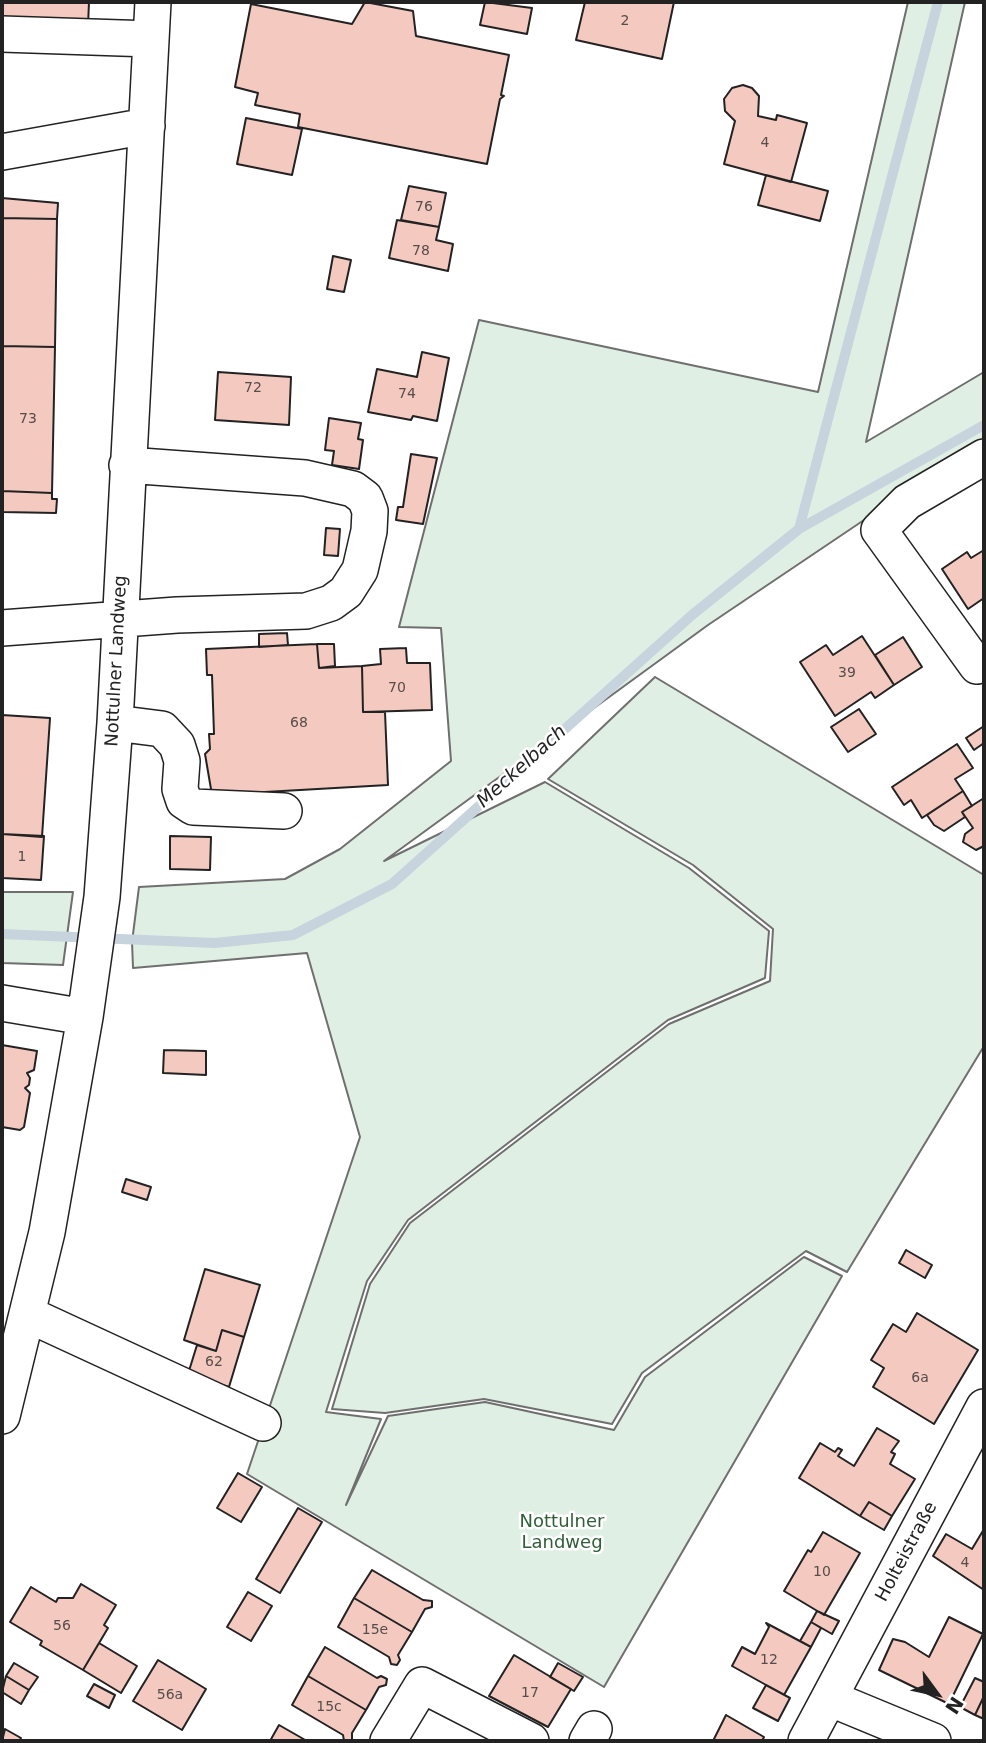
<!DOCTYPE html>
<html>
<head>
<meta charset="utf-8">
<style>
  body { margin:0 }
  #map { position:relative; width:986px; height:1743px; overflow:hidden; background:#fff; font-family:"DejaVu Sans",sans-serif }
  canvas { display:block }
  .frame { position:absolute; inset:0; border:4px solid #222; pointer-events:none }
  .north { position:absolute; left:902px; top:1659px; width:70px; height:70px; -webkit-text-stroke:5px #fff; paint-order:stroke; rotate:123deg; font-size:19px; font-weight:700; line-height:28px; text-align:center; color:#222 }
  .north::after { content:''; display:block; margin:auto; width:24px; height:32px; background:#222; clip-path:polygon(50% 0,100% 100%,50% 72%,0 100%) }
</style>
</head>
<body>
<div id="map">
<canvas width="986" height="1743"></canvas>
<div class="frame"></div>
<div class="north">N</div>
</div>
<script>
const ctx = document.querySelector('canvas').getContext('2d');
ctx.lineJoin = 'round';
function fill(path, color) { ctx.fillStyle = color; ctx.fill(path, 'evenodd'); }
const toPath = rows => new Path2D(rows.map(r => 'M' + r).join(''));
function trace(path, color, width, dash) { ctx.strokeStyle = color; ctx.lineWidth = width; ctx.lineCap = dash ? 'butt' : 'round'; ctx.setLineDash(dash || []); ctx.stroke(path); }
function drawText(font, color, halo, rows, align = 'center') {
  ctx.font = font + ' "DejaVu Sans",sans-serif'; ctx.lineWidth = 5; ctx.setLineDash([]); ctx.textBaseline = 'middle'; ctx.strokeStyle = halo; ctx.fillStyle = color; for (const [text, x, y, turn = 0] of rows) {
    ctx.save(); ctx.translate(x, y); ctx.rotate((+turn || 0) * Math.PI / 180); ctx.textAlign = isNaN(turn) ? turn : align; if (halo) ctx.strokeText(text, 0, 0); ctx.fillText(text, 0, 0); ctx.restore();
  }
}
const green = toPath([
  [908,2,965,2,866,442,984,372,984,446,925,479,708,625,384,861,545,782,689,868,769,931,765,978,668,1020,408,1220,367,1281,326,1412,381,1419,346,1505,388,1416,485,1402,614,1430,645,1377,804,1257,842,1276,604,1687,247,1474,360,1137,307,953,133,968,132,942,139,887,285,879,340,849,451,761,441,628,399,627,479,320,818,392,908,2],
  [655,677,984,875,984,1046,847,1272,806,1251,642,1373,612,1424,484,1399,385,1413,332,1409,370,1284,410,1223,669,1024,770,981,773,929,693,865,548,779,655,677],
  [2,892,73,892,63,965,2,963,2,892]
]);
const stream = toPath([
  [799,529,938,2],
  [2,934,215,943,293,935,392,884,692,615,799,529,984,425]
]);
const building = toPath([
  [2,2,89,2,88,26,2,22,2,2],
  [365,2,413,11,416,36,509,55,501,95,504,96,500,99,487,164,298,127,300,114,255,105,258,93,235,87,251,4,352,24,365,2],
  [485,2,532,8,527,34,480,25,485,2],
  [585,2,674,2,662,59,576,40,585,2],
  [743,85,752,88,759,96,758,116,776,120,777,115,807,123,791,182,724,164,735,121,725,111,724,99,732,88,743,85],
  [246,118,302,129,292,175,237,164,246,118],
  [766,175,828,191,820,221,758,205,766,175],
  [409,186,446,193,439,227,401,220,409,186],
  [2,198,58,203,57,219,2,218,2,198],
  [2,218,57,219,55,347,2,346,2,218],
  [397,220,439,227,436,240,453,244,448,271,389,258,397,220],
  [333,256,351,260,344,292,327,289,333,256],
  [2,346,55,347,52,493,2,491,2,346],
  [422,352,449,358,437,421,413,416,411,420,368,412,377,369,417,377,422,352],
  [218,372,291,377,289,425,215,420,218,372],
  [329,418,361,423,358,439,363,440,359,469,332,465,334,451,325,450,329,418],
  [411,454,437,458,423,524,396,520,398,507,403,507,411,454],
  [2,491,52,493,52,499,57,499,56,513,2,512,2,491],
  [326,528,340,529,338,556,324,555,326,528],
  [984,550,984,598,968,609,942,569,967,552,971,558,984,550],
  [287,633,288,645,259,647,259,634,287,633],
  [862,636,894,685,875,698,871,692,835,716,800,662,826,645,833,655,862,636],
  [903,637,922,667,894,685,875,655,903,637],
  [317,644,319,668,362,666,363,712,385,712,388,785,212,795,205,754,210,749,209,734,214,734,212,675,207,675,206,649,317,644],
  [317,644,334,644,335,666,319,668,317,644],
  [406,648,407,663,430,663,432,710,363,712,362,666,381,664,380,649,406,648],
  [859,709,876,734,848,752,831,727,859,709],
  [2,715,50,718,42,837,2,834,2,715],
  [984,726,984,743,974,750,966,738,984,726],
  [957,744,973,768,955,779,963,791,922,818,911,800,904,805,892,787,957,744],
  [963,791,972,806,962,812,965,817,944,831,934,825,927,815,963,791],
  [984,798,984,846,976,850,963,842,965,834,973,828,962,812,984,798],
  [2,834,44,836,41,880,2,878,2,834],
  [170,836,211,837,210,870,170,869,170,836],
  [2,1045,37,1051,34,1070,27,1073,30,1078,29,1085,25,1088,30,1093,24,1127,20,1130,2,1127,2,1045],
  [164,1050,206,1051,206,1075,163,1073,164,1050],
  [126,1179,151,1187,147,1200,122,1192,126,1179],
  [906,1250,932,1265,925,1278,899,1263,906,1250],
  [205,1269,260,1285,244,1337,222,1330,216,1351,184,1340,205,1269],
  [917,1313,978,1350,934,1424,873,1387,884,1368,871,1360,893,1324,906,1332,917,1313],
  [222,1330,244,1337,229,1387,188,1374,197,1345,216,1351,222,1330],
  [877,1428,899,1441,891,1452,895,1454,890,1464,915,1479,892,1516,869,1502,860,1516,799,1478,820,1443,835,1452,838,1448,842,1450,838,1456,854,1466,877,1428],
  [238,1473,262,1487,241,1522,217,1508,238,1473],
  [869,1502,892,1516,884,1530,860,1516,869,1502],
  [298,1508,322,1522,280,1593,256,1579,298,1508],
  [984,1529,984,1590,933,1556,946,1534,972,1549,984,1529],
  [823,1532,860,1553,824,1615,784,1591,808,1550,811,1552,823,1532],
  [372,1570,423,1600,432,1601,432,1607,425,1609,412,1632,354,1598,372,1570],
  [81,1584,116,1605,104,1625,108,1628,83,1670,40,1645,42,1641,10,1622,31,1587,56,1602,58,1598,73,1598,81,1584],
  [248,1592,272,1606,251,1641,227,1627,248,1592],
  [354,1598,412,1632,398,1655,400,1660,397,1665,391,1664,389,1657,338,1627,354,1598],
  [817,1611,839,1621,832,1634,811,1622,817,1611],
  [949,1617,983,1634,949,1704,879,1670,893,1639,905,1642,929,1657,949,1617],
  [811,1622,821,1628,811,1647,800,1641,811,1622],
  [766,1623,811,1647,784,1695,732,1666,742,1647,755,1654,769,1627,766,1623],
  [99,1643,137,1666,121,1693,83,1670,99,1643],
  [325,1647,377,1678,381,1676,387,1679,386,1685,379,1687,366,1710,308,1676,325,1647],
  [514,1655,571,1689,548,1727,489,1696,514,1655],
  [158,1660,206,1689,182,1730,133,1701,158,1660],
  [14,1663,38,1677,29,1690,6,1676,14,1663],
  [558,1663,583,1677,574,1691,550,1677,558,1663],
  [6,1676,29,1690,21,1704,2,1692,6,1676],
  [308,1676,366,1710,352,1733,352,1741,344,1741,343,1735,292,1705,308,1676],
  [975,1678,984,1682,984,1696,975,1715,960,1707,975,1678],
  [94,1684,115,1695,109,1708,87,1696,94,1684],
  [766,1685,790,1698,778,1721,753,1708,766,1685],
  [984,1696,984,1719,975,1715,984,1696],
  [726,1715,764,1737,762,1741,713,1741,726,1715],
  [279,1725,307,1741,270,1741,279,1725],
  [5,1729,21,1738,19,1741,2,1741,5,1729]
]);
const minor = toPath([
  [2,34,151,39],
  [2,152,147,126],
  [2,628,177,615,306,611,331,603,346,592,360,570,369,531,370,511,365,498,353,489,305,478,127,465],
  [977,666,879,530,907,502,984,457],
  [115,723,162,729,177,745,182,761,180,789,184,801,193,807,284,811],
  [2,1003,85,1017],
  [27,1314,263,1423],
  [2,1416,47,1232,85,1017,102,897,115,723,153,2],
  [829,1698,984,1407],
  [388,1741,422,1685,531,1741],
  [587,1741,594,1729],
  [806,1741,829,1698,933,1741]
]);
const numberNames = [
  ["2",625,21],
  ["4",765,143],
  ["76",424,207],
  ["78",421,251],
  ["72",253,388],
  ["74",407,394],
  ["73",28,419],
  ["39",847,673],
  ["70",397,688],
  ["68",299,723],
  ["1",22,857],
  ["62",214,1362],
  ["6a",920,1378],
  ["4",965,1563],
  ["10",822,1572],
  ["56",62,1626],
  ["15e",375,1630],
  ["12",769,1660],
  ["17",530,1693],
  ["56a",170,1695],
  ["15c",329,1707]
];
const streetNames = [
  ["Nottulner Landweg",117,661,-87],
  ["Holteistraße",907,1552,-62]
];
const parkNames = [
  ["Nottulner",562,1522],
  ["Landweg",562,1543]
];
const waterNames = [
  ["Meckelbach",522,767,-42]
];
fill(green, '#e0efe3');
trace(green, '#6f6f6f', 2);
trace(stream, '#c7d3dd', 10);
fill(building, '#f3c9c0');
trace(building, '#222', 2);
trace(minor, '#222', 38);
trace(minor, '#fff', 35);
drawText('14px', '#564c4a', null, numberNames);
drawText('18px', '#222', '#fff', streetNames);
drawText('18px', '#2f5e38', '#fff', parkNames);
drawText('italic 19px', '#222', '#fff', waterNames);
</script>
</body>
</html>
